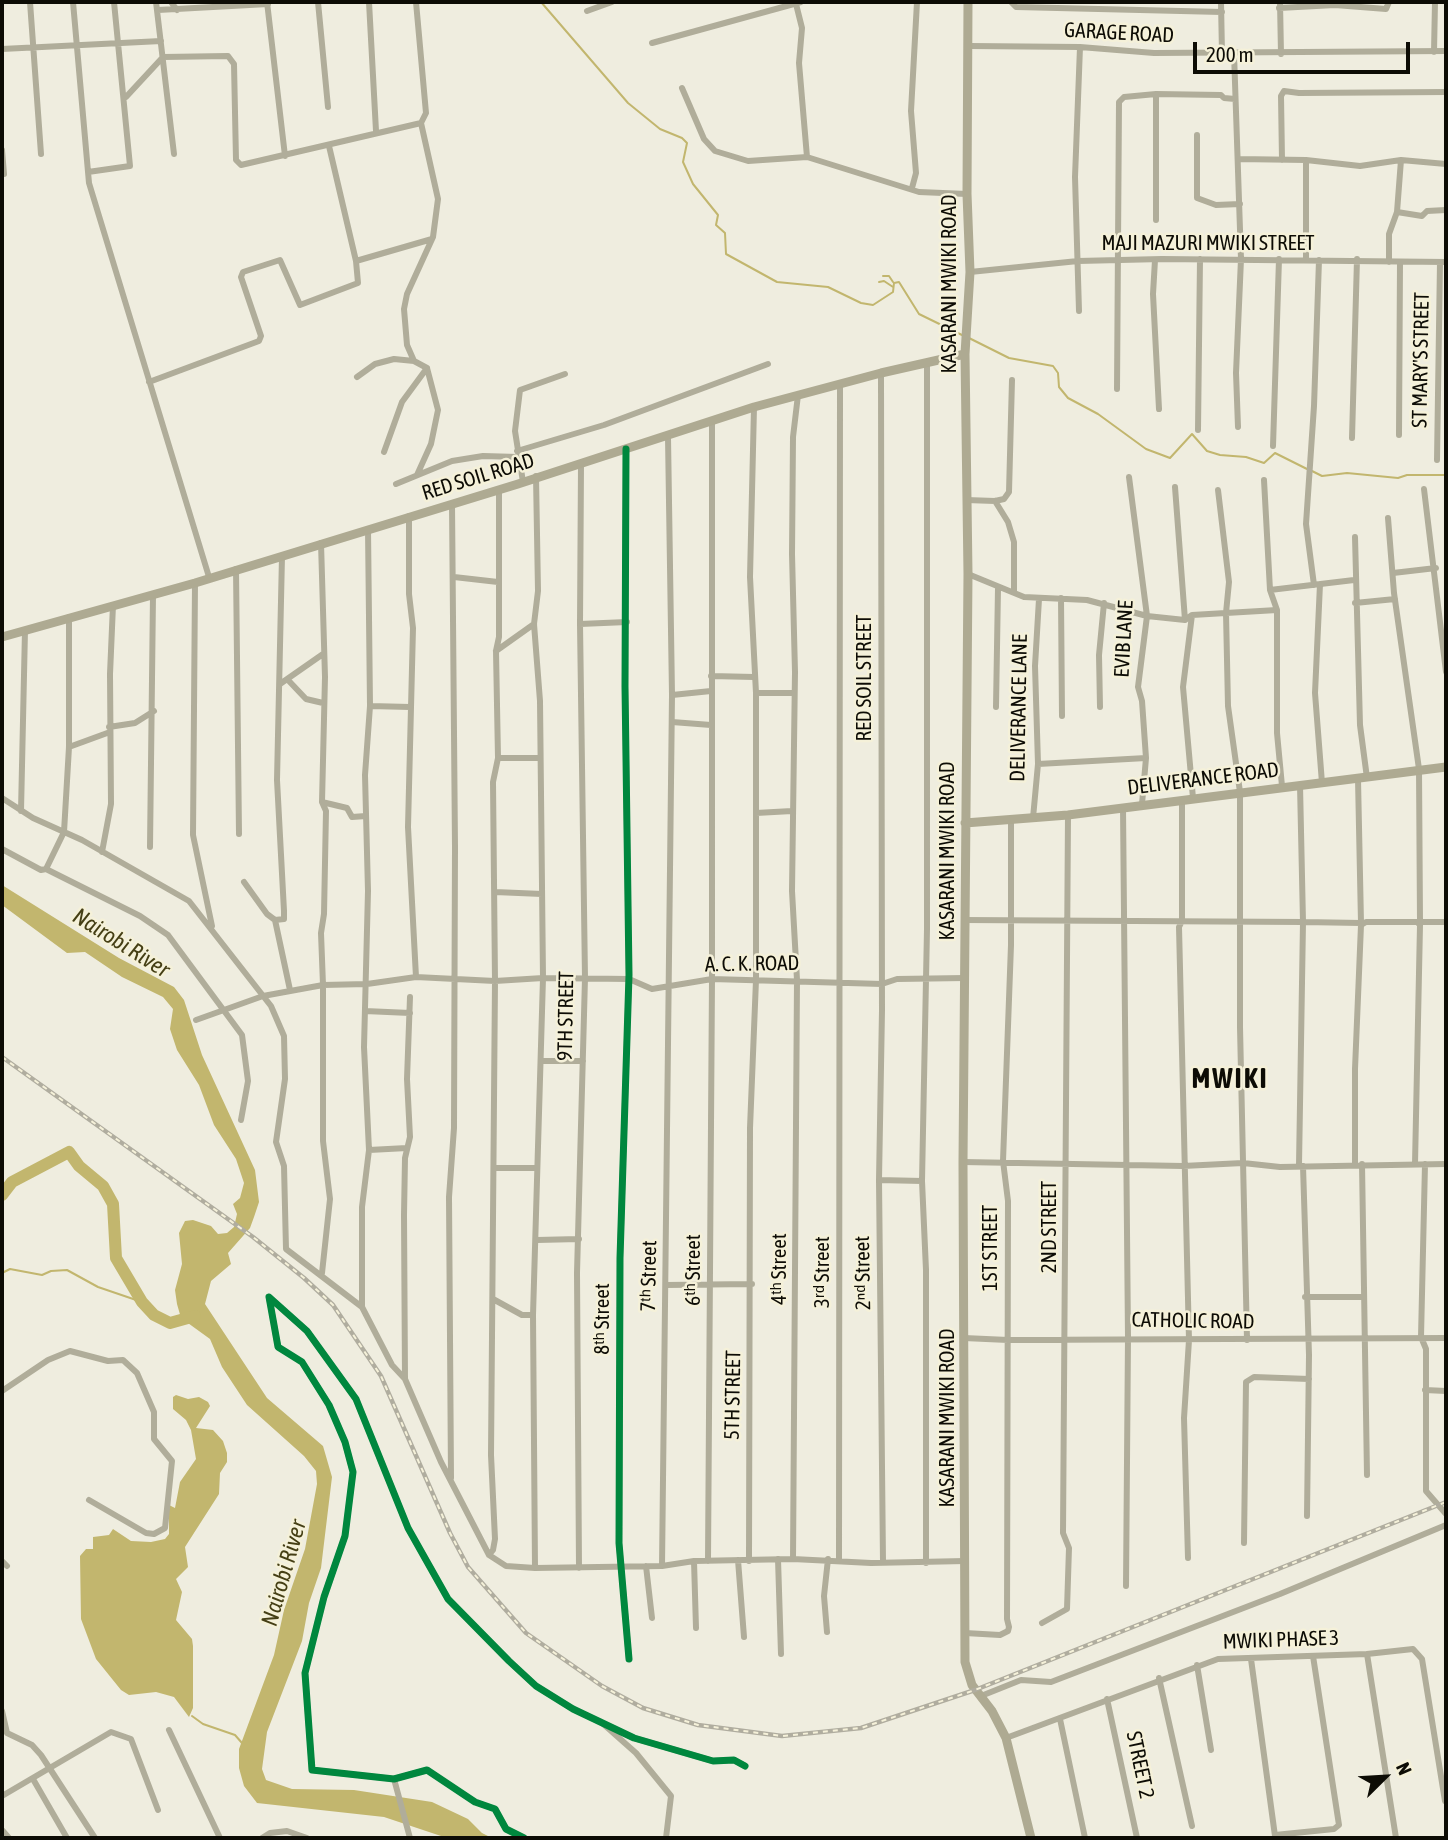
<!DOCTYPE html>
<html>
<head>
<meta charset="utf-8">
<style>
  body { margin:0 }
  #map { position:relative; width:1448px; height:1840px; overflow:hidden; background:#efeddf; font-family:"Asap Condensed",sans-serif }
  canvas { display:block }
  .frame { position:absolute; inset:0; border:4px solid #0d0c05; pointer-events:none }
  .north { position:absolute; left:1350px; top:1742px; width:70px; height:70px; -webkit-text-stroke:5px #f5f1d9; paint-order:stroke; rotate:66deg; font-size:19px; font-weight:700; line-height:28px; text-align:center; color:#0d0c05 }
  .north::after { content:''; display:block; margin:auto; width:24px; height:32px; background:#0d0c05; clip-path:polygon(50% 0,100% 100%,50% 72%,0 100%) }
  .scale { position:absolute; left:1193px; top:42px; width:217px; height:32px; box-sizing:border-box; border:4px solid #0d0c05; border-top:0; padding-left:9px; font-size:21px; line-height:24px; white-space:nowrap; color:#0d0c05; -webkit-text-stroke:5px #f5f1d9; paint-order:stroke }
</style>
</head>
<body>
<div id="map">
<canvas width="1448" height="1840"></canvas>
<div class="frame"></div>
<div class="north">N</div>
<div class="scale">200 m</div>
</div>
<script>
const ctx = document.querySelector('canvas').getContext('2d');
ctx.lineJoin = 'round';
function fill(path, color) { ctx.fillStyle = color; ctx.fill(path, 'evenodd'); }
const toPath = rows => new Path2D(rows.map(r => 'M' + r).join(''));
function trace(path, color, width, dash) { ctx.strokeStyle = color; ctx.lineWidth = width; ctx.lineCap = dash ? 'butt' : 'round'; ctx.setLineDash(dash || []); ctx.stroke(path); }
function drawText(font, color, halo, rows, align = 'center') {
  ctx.font = font + ' "Asap Condensed",sans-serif'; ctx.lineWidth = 5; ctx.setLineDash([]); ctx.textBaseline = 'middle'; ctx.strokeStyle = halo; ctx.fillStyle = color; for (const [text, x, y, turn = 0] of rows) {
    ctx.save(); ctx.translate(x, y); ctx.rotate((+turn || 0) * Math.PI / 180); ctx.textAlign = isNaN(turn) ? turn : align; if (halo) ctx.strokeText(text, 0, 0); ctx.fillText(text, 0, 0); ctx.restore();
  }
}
const water = toPath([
  [2,885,119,958,174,987,184,1000,202,1055,255,1170,259,1202,254,1217,250,1228,228,1253,231,1264,211,1281,205,1304,267,1398,323,1446,332,1477,321,1568,309,1603,302,1641,267,1732,262,1769,266,1780,292,1789,354,1790,432,1802,468,1819,482,1833,492,1838,447,1838,384,1817,257,1803,244,1786,239,1768,239,1749,274,1655,284,1610,305,1549,317,1484,316,1471,304,1456,247,1405,222,1367,210,1339,181,1318,177,1304,175,1290,182,1264,179,1233,185,1221,193,1220,211,1226,218,1234,227,1233,234,1227,237,1214,233,1204,240,1198,244,1183,236,1159,214,1125,199,1085,177,1050,170,1029,173,1009,163,997,122,977,85,952,67,953,2,905],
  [176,1395,188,1399,199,1397,208,1402,210,1406,196,1428,213,1430,223,1441,227,1453,227,1462,220,1473,219,1494,185,1547,188,1567,176,1579,182,1592,176,1620,192,1639,193,1646,193,1708,189,1717,174,1697,156,1692,129,1695,121,1690,96,1659,81,1619,80,1556,86,1549,93,1549,93,1537,109,1535,113,1529,131,1541,151,1542,165,1539,169,1534,169,1505,175,1508,180,1482,196,1459,191,1430,186,1420,173,1409,173,1397]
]);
const stream = toPath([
  [541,2,628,103,660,129,682,138,687,143,683,162,693,184,718,215,716,225,725,233,726,254,777,282,828,287,861,303,873,305,893,292,894,283,899,282,919,314,964,336],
  [883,276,889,276,893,282],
  [879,282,884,281,893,287],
  [969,338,1009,358,1053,366,1058,373,1059,387,1068,398,1098,414,1146,449,1170,458,1192,434,1207,451,1220,455,1246,457,1264,463,1275,453,1307,469],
  [1312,471,1322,476,1347,473,1398,478,1407,475,1446,475],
  [2,1273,10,1269,42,1275,51,1271,67,1270,98,1287,142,1302],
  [192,1716,203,1724,235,1735,242,1743]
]);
const river = toPath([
  [2,1195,12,1182,69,1152,79,1166,103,1186,113,1204,116,1258,142,1302,154,1315,170,1323,195,1316]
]);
const street = toPath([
  [30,2,41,154],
  [73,2,89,183,209,577],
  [156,2,174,154],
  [171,2,177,10],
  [267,2,285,156],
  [318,2,328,107],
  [369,2,376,131],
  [1011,2,1016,7,1222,12],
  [1221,2,1222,54],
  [1280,2,1281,54],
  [1335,2,1335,5,1386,9,1389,2],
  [796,4,802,28,799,63,807,157],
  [1279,8,1335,5],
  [158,10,268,4],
  [587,11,612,2],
  [652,43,801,2],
  [970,46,1080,47,1154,53,1446,51],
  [2,49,161,41],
  [1434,52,1435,2],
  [1234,53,1241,259,1236,373,1238,427],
  [682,88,704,139,715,151,748,161,807,157,919,192,967,194],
  [126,97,163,57,228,56,234,64,236,160,241,165,421,123,426,113,416,2],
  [1197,135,1197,198,1216,205,1240,204],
  [329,146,356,261,432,239],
  [2,150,4,174],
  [1238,159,1306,160,1360,166,1401,160,1446,164],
  [1282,160,1281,96,1284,91,1299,93,1446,92],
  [88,172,130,166,114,2],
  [912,188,916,173,911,111,917,2],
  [1397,212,1422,216,1427,211,1446,210],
  [1156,220,1156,94],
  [1155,260,1153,294,1159,409],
  [1306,260,1306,160],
  [1389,262,1389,234,1397,212,1401,160],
  [970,272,1078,261,1162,259,1446,262],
  [1079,311,1075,177,1080,47],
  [414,361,407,345,404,309,407,294,433,237,438,199,421,123],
  [881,373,882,1010,879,1180,883,1562],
  [357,377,375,364,394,359,414,361,427,368,402,402,384,452],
  [149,382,259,341,261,336,241,277,243,272,280,260,300,305,358,283,356,261],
  [1117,389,1119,102,1124,97,1156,94,1221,95,1224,98,1235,99],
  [1198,430,1200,259],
  [1399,435,1400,262],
  [668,437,672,695,711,691],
  [1352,438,1357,259],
  [1273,446,1279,259],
  [626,449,625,686,629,975,620,1258,619,1543,629,1659],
  [517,451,604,425,768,364],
  [1437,460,1440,262],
  [417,475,431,444,438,410,427,368],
  [1129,477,1147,616,1138,687,1142,701,1146,758,1142,804],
  [1264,480,1270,590,1277,610,1277,733,1282,786],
  [523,482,515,431,520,390,565,374],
  [396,484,452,461,483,456,518,457],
  [1175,487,1185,620],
  [1424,489,1446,672],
  [1218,490,1229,582,1226,613,1228,706,1240,792,1240,1027,1247,1340],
  [966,500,995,501,1004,499,1009,492,1012,380],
  [995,501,1008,522,1014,542,1014,592],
  [409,516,409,594,413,628,408,827,416,977,495,981,543,978,629,979,652,989,712,979,882,984,897,979,965,978],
  [1388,518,1394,593,1419,769,1420,922,1446,922],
  [368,529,370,706],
  [1355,537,1360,725,1367,778],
  [236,569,239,834],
  [1393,573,1436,568],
  [968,574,1024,597,1087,600,1147,616,1185,620,1192,615,1277,610],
  [454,577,498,582],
  [195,583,193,835,212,926],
  [1320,584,1315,693,1322,783],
  [1314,585,1306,524,1314,406,1319,260],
  [1270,590,1354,580],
  [1061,598,1062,716],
  [1355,603,1395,599],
  [1192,615,1183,687,1193,798],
  [69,617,69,747,64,832,46,869,140,916,168,935,242,1035,248,1081,241,1120],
  [580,624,627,622],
  [496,651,534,624],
  [711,676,754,677],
  [288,680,306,699,323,703],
  [280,684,323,654],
  [756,693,794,693],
  [996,707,998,588],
  [1100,707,1099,655,1104,603],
  [672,722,711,725],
  [109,727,135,723,154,711],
  [69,747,110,732],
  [498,758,540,758],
  [1038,764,1146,758],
  [1300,785,1303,922,1361,923,1358,779],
  [2,798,33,818,82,840,189,901,271,1006,284,1036,285,1079,276,1142,284,1166,286,1249,362,1307,392,1365,405,1379],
  [1182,801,1182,921,1179,927,1189,1340,1184,1418,1188,1558],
  [322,802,347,808,352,817,366,816],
  [1123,807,1128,1337,1126,1586],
  [21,811,25,630],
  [756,813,792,811],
  [1033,818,1038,764,1035,666,1039,599],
  [150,847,153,595],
  [2,849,41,870,46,869],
  [102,852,111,804,110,674,113,605],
  [244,882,267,914,275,920,290,990],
  [495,892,542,894],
  [275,920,284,919,284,911,277,780,282,556],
  [964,920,1303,922,1299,1165],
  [410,997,407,1079,410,1137,405,1158,404,1215,405,1379,441,1462,489,1555,506,1566,535,1568,662,1566,694,1561,793,1559,871,1563,965,1561],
  [365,1011,410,1013],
  [196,1020,263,996,323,985,321,933,324,914,326,811,322,802,325,677,321,543],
  [541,1061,583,1061],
  [369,1150,407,1148],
  [963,1162,1183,1166,1243,1163,1280,1167,1446,1164],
  [1355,1164,1355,1069,1361,925,1366,922,1417,922,1420,925,1415,1164],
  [1362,1164,1367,1475],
  [1425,1164,1421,1337,1426,1349,1426,1491,1446,1514],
  [1303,1166,1309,1355,1307,1516],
  [494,1168,536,1168],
  [879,1180,922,1181],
  [537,1240,579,1239],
  [322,1273,330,1199,323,1141,323,985,367,984,416,977],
  [666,1285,752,1284],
  [1305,1297,1364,1297],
  [493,1299,522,1315,533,1315],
  [362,1307,362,1207,369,1150,364,1047,368,891,365,775,370,706,410,707],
  [964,1338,1008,1340,1446,1338],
  [1425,1390,1446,1391],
  [2,1391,48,1360,70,1351,108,1361,123,1360,137,1373,154,1412,154,1439,172,1461,165,1528,154,1534,146,1533,89,1500],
  [451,1478,449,1197,454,1128,455,847,452,504],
  [1244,1543,1246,1382,1254,1377,1309,1379],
  [489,1555,493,1550,495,1539,491,1455,495,981,493,782,498,758,496,651,499,637,499,490],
  [778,1559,781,1654],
  [793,1559,797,980,792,891,795,672,792,554,793,437,798,395],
  [738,1560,744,1637],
  [2,1561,7,1566],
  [694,1561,696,1628],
  [708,1561,712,979,712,422],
  [749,1561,750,1128,756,980,756,693,750,577,754,407],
  [839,1561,840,384],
  [926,1563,926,1270,922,1181,927,929,927,363],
  [646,1566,652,1618],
  [662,1566,672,695],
  [535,1568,533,1315,543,978,540,701,534,624,538,591,536,476],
  [579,1568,577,1273,585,978,580,624,581,465],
  [1042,1623,1067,1609,1069,1548,1063,1533,1068,815],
  [827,1632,824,1596,828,1559],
  [965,1633,1000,1635,1008,1631,1009,1627,1007,1619,1008,1201,1003,1161,1011,945,1011,820],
  [1367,1654,1396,1838],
  [1251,1659,1275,1836],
  [1197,1665,1211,1750],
  [1159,1678,1192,1826],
  [981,1696,1021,1680,1051,1682,1280,1594,1446,1525],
  [1107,1699,1137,1838],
  [2,1711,7,1733,32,1745,41,1755,95,1838],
  [1060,1719,1085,1838],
  [601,1722,636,1753,671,1796,666,1838],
  [169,1730,220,1838],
  [1006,1738,1218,1659,1367,1654,1413,1649,1422,1659,1445,1801],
  [33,1779,67,1838],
  [394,1779,410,1838],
  [2,1796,111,1732,131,1739,158,1810],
  [2,1830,9,1838],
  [1275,1835,1334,1829,1339,1825,1313,1656],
  [262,1838,270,1833,287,1831,307,1838],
  [524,1838,506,1829,495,1809,475,1802,427,1770,394,1779,312,1770,305,1673,324,1597,345,1536,353,1472,345,1442,329,1405,302,1362,278,1347,269,1297,307,1331,356,1399,408,1528,448,1599,509,1661,536,1686,573,1709,634,1738,713,1761,734,1760,745,1766]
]);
const secondary = toPath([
  [968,2,967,194,970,272,965,354,968,574,963,1162,965,1662,972,1685,992,1711,1006,1738,1031,1838],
  [2,637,195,583,518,484,754,407,881,373,965,354],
  [965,823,1068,815,1446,767]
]);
const rail = toPath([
  [2,1057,253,1237,304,1278,333,1305,381,1376,450,1533,468,1567,526,1633,602,1686,643,1708,698,1725,782,1736,861,1728,975,1690,1446,1502]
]);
const cycleway = toPath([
  [626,449,625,686,629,975,620,1258,619,1543,629,1659],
  [524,1838,506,1829,495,1809,475,1802,427,1770,394,1779,312,1770,305,1673,324,1597,345,1536,353,1472,345,1442,329,1405,302,1362,278,1347,269,1297,307,1331,356,1399,408,1528,448,1599,509,1661,536,1686,573,1709,634,1738,713,1761,734,1760,745,1766]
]);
const streetNames = [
  ["GARAGE ROAD",1119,33,3],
  ["MAJI MAZURI MWIKI STREET",1208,243],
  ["KASARANI MWIKI ROAD",949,284,-90],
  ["ST MARY'S STREET",1421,360,-89],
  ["RED SOIL ROAD",478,477,-17],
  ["EVIB LANE",1124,639,-87],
  ["RED SOIL STREET",864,678,-90],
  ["DELIVERANCE LANE",1019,708,-89],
  ["DELIVERANCE ROAD",1203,779,-7],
  ["KASARANI MWIKI ROAD",947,851,-90],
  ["A. C. K. ROAD",752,964,-1],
  ["9TH STREET",566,1016,-89],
  ["2ND STREET",1049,1227,-90],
  ["1ST STREET",990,1248,-90],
  ["4ᵗʰ Street",779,1269,-90],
  ["6ᵗʰ Street",693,1270,-90],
  ["3ʳᵈ Street",822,1272,-90],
  ["2ⁿᵈ Street",863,1273,-91],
  ["7ᵗʰ Street",649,1276,-89],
  ["8ᵗʰ Street",602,1319,-90],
  ["CATHOLIC ROAD",1193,1321,1],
  ["5TH STREET",733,1395,-89],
  ["KASARANI MWIKI ROAD",947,1418,-90],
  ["MWIKI PHASE 3",1281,1640,-2],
  ["STREET 2",1140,1765,78]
];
const waterNames = [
  ["Nairobi River",121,943,32],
  ["Nairobi River",284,1573,-74]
];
const districtNames = [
  ["MWIKI",1230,1079]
];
fill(water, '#c2b66e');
trace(stream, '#c2b66e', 2);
trace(river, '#c2b66e', 12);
trace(street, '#b0ad9a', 6);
trace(secondary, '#aeaa92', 9);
trace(rail, '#b0ad9f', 4.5);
trace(rail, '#f5f1d9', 2, [5]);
trace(cycleway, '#00873e', 7);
drawText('21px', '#0d0c05', '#f5f1d9', streetNames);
drawText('italic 23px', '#453f15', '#f5f1d9', waterNames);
ctx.letterSpacing = '2px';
drawText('bold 28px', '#0d0c05', '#f5f1d9', districtNames);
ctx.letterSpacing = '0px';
</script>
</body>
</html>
